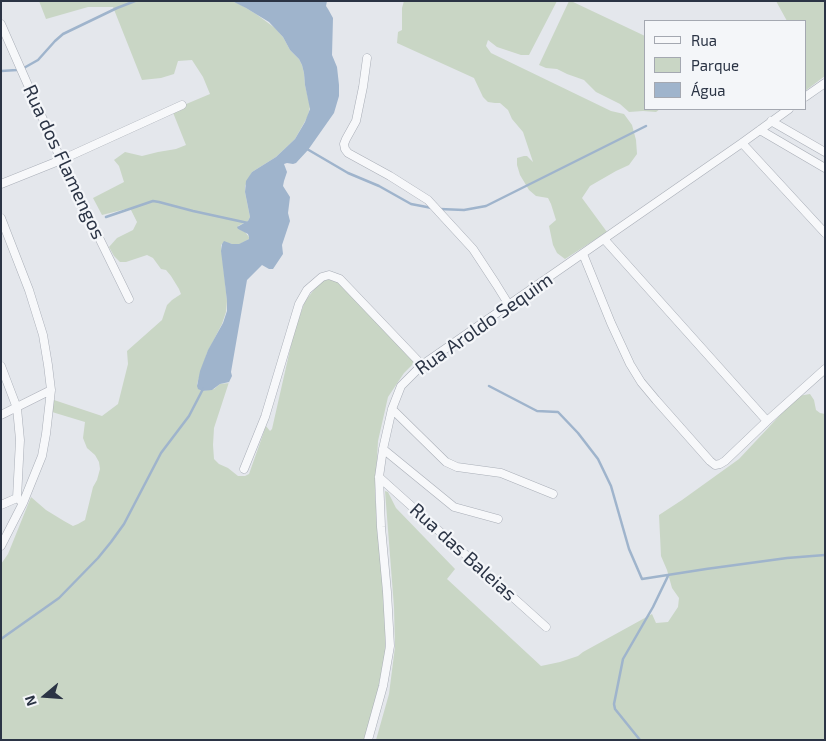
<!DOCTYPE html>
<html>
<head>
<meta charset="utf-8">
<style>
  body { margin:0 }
  #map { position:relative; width:826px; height:741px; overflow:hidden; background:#e4e7ec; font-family:"Exo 2",sans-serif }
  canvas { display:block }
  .frame { position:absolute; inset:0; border:2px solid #2b3445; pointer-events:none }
  .legend { position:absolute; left:644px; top:20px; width:162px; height:90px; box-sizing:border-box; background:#f4f6f9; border:1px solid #a4a8b1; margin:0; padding:6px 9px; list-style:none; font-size:15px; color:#2b3445 }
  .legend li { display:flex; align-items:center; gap:10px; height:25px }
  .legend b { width:25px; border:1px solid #a4a8b1 }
  .north { position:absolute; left:20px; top:671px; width:50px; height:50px; -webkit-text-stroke:4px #f4f6f9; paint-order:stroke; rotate:252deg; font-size:14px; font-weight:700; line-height:20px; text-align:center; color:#2b3445 }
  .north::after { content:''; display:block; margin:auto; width:18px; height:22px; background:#2b3445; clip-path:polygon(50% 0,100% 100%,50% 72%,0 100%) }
</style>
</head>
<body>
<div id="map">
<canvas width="826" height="741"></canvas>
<div class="frame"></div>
<ul class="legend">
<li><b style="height:6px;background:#f7f8fa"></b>Rua</li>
<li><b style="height:14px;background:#c9d6c5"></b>Parque</li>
<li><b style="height:14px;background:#9fb4cc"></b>Água</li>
</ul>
<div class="north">N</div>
</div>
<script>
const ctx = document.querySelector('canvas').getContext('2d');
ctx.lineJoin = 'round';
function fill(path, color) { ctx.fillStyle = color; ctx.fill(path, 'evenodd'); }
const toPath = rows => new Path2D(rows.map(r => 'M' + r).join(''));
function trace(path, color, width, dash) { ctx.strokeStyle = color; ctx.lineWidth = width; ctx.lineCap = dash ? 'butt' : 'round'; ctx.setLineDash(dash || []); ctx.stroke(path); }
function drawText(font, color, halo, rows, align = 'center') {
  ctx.font = font + ' "Exo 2",sans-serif'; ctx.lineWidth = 4.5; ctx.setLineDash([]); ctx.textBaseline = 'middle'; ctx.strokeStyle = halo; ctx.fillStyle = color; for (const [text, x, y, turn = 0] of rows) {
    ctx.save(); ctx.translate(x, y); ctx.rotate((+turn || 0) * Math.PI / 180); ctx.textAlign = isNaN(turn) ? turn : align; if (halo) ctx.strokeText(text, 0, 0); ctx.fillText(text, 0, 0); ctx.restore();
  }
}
const green = toPath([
  [39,1,222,1,234,2,241,5,256,14,275,28,283,37,290,50,299,59,302,65,304,73,305,85,310,106,308,116,295,139,276,157,252,172,245,186,245,192,250,217,248,221,238,226,238,229,245,232,249,237,249,239,240,244,232,244,224,242,221,245,227,301,226,312,222,324,207,353,197,384,200,390,202,391,214,389,220,384,229,383,230,379,214,428,213,445,214,459,219,464,228,468,238,476,245,476,249,474,266,426,270,431,272,429,294,332,305,301,321,281,335,277,415,362,404,373,388,397,378,441,375,494,386,628,385,653,374,711,366,740,1,740,1,564,8,554,31,497,46,510,64,521,73,526,78,524,85,520,93,487,97,480,100,469,99,462,95,455,87,448,83,438,85,422,52,412,54,400,102,416,118,404,128,364,127,351,162,320,167,305,172,300,181,294,179,289,171,276,166,270,161,269,153,258,147,255,126,262,120,262,114,256,109,247,117,238,133,230,137,222,130,208,102,215,93,198,124,182,119,166,114,160,125,152,142,156,158,152,176,149,186,145,172,110,210,94,203,77,192,60,178,61,174,74,161,78,142,80,113,7,88,7,46,19],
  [404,1,557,1,529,55,521,55,497,47,488,40,486,46,491,53,611,111,624,114,632,125,636,140,637,154,629,165,616,171,590,186,582,198,607,232,565,259,557,253,553,245,549,226,556,220,551,204,548,198,536,196,529,190,520,175,517,165,517,158,524,156,527,156,533,162,523,132,512,119,508,110,500,103,495,103,488,102,483,97,474,78,397,43,398,32,402,30,402,8],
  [569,1,571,1,645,36,645,109,660,109,656,112,643,111,629,112,620,104,596,92,584,80,567,74,557,69,546,68,539,65],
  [776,1,825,1,825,76,805,91,805,21,787,21],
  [810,394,814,400,816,410,820,413,825,414,825,740,376,740,389,694,395,647,394,607,385,491,388,492,396,508,455,569,447,579,541,666,560,662,578,656,583,652,652,614,656,623,668,622,678,607,679,598,672,588,667,570,661,556,659,515,682,500,739,459,798,396]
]);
const water = toPath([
  [222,1,327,1,326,6,328,9,333,18,332,55,337,67,339,85,339,96,334,113,308,150,296,163,293,164,287,163,284,164,287,172,284,181,283,186,290,197,288,213,290,221,282,245,283,254,273,269,269,269,262,265,247,280,231,372,232,376,229,382,220,384,212,390,202,391,198,389,197,386,200,371,208,350,223,323,227,311,227,301,221,251,222,244,224,241,232,244,239,244,249,239,249,237,248,234,238,229,237,227,248,221,250,217,245,192,246,181,252,172,276,157,295,139,305,122,310,109,305,85,304,73,302,65,299,59,290,50,283,37,269,22,246,8,234,2]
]);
const stream = toPath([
  [1,71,17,70,22,69,38,60,55,41,63,34,117,8,135,1],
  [307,149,348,173,379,186,411,204,432,208],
  [440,209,464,210,486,206,646,126],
  [106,217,153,201,159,202,193,211,248,223],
  [489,386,537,411,558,412,578,433,598,459,611,486,629,549,642,579,706,569,787,558,825,555],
  [1,639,59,598,98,558,111,542,124,524,161,453,189,416,203,389],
  [640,740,615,709,614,704,623,659,653,607,668,576]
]);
const minor = toPath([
  [1,24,61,160,129,299],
  [367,58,363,87,356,121,346,139,344,144,345,149,348,153,390,176,428,200,450,224,473,249,496,284,509,305],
  [805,97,825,83],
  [771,121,825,152],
  [760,130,825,168],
  [742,143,825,233],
  [1,184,61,160,182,105],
  [1,218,29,290,43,335,48,365,51,390,46,434,42,456,23,503],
  [604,239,767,421],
  [583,254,611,323,630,364,641,382,656,400,710,461,715,465,720,464,725,461,767,421,825,369],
  [1,366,17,408,20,440,17,498,23,503,1,546],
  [392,409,446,462,457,467,501,473,553,494],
  [1,415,51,390],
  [383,449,454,507,498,519],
  [244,469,265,417,299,304,307,290,322,277,329,275,340,279,422,365],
  [379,477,546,627],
  [1,505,17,498],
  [368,740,383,686,390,646,387,592,381,527,379,477,383,449,392,409,401,386,422,365,742,143,789,109]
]);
const streetNames = [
  ["Rua dos Flamengos",64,162,65],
  ["Rua Aroldo Sequim",484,324,-35],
  ["Rua das Baleias",463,552,42]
];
fill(green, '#c9d6c5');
fill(water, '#9fb4cc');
trace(stream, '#9fb4cc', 2.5);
trace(minor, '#a9aeb7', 9);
trace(minor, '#f7f8fa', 8);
drawText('19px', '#2b3445', '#f4f6f9', streetNames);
</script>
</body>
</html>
